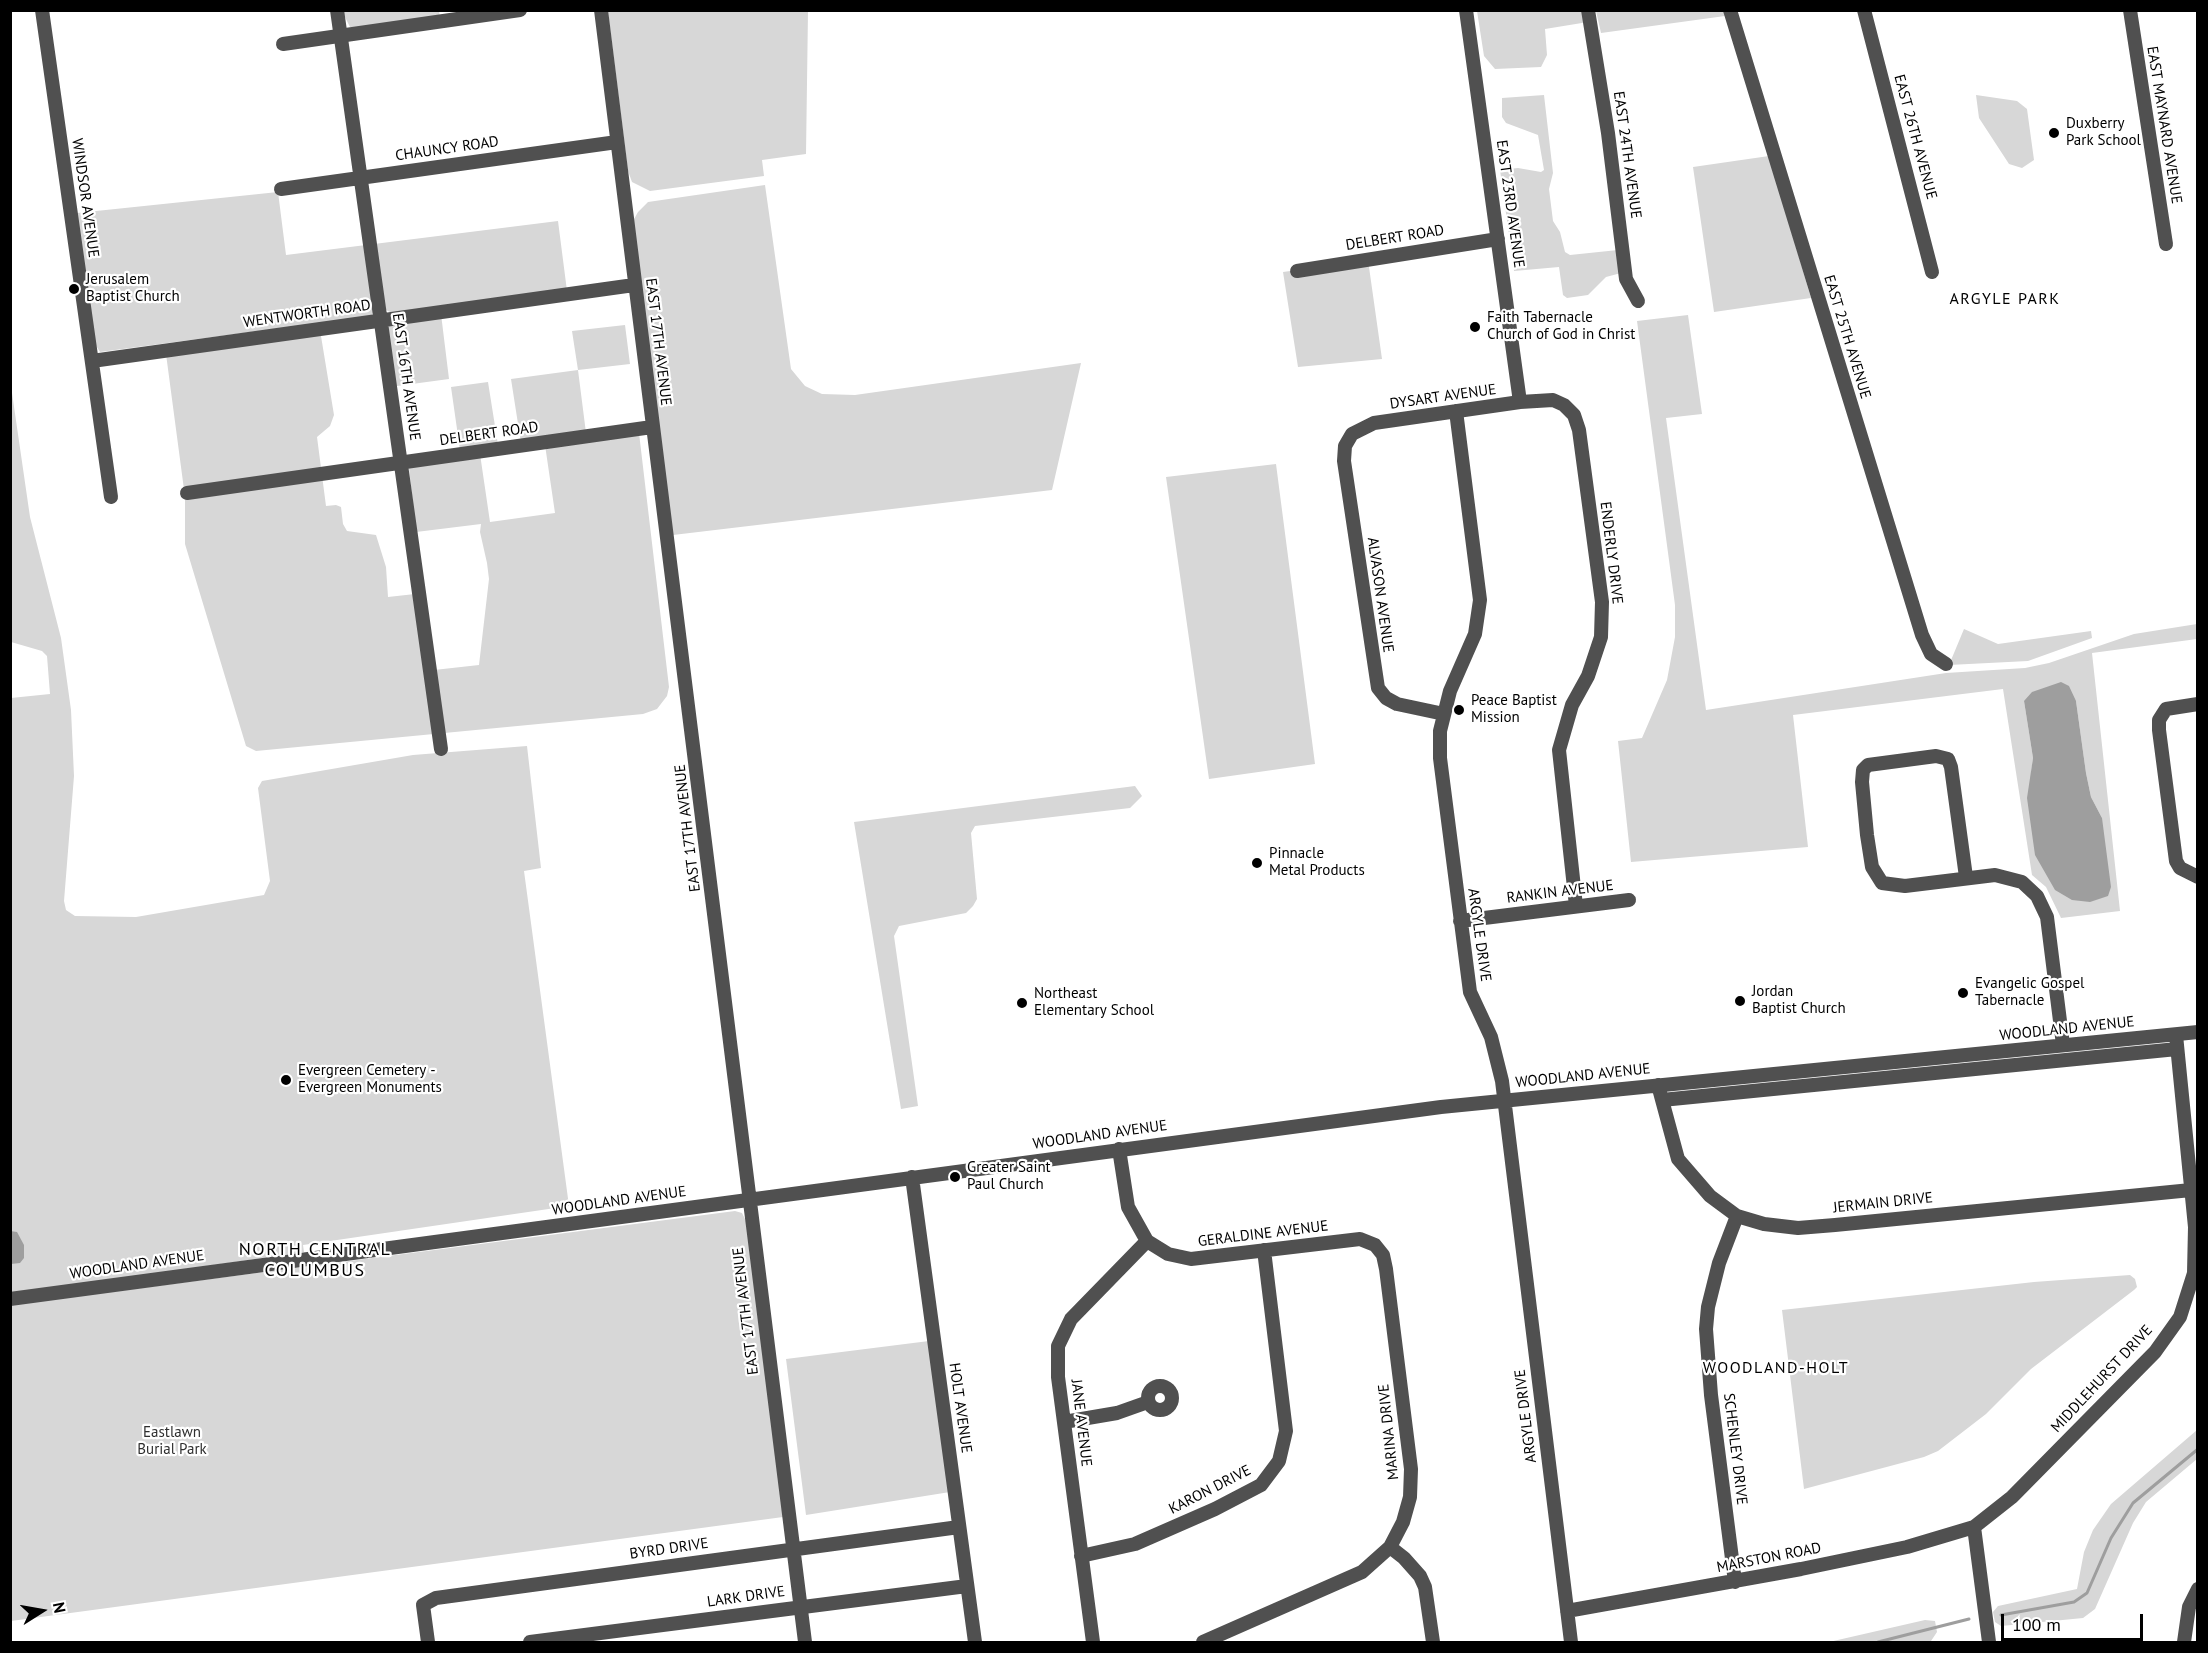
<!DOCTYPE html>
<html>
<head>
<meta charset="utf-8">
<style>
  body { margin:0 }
  #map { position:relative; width:2208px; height:1653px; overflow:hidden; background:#fff; font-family:"PT Sans",sans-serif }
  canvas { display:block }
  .frame { position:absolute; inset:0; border:12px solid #000; pointer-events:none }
  .north { position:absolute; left:12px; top:1581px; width:60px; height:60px; -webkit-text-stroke:4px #fff; paint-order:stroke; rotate:79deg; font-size:16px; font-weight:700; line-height:24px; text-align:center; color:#000 }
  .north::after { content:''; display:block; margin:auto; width:21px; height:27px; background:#000; clip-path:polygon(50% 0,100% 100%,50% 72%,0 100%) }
  .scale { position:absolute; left:2001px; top:1614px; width:142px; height:27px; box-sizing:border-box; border:3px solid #000; border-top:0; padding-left:8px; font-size:18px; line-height:21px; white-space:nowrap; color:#000; -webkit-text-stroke:4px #fff; paint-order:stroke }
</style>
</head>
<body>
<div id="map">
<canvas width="2208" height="1653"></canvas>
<div class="frame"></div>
<div class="north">N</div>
<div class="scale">100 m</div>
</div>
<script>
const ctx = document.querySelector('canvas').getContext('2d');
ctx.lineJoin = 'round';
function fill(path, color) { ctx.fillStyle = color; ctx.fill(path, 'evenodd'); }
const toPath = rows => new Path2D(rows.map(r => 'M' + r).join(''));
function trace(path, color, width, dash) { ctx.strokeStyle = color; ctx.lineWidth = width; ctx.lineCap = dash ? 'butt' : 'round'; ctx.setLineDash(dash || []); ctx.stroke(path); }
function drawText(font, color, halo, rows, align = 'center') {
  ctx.font = font + ' "PT Sans",sans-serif'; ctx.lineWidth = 4.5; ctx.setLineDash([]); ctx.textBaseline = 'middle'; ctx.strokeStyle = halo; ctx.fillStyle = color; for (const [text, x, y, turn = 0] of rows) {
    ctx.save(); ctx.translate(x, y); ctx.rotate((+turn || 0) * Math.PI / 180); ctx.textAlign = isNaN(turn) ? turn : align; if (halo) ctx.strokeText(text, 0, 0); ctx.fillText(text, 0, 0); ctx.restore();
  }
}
const green = toPath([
  [1724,10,1725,16,1601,33,1596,11],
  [342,11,439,11,440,18,366,29,350,27],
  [608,11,808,11,806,154,762,160,764,176,650,191,632,182,628,171],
  [1477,11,1585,11,1588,22,1545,29,1547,55,1541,67,1495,69,1484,56],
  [1544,95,1553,173,1549,189,1553,221,1560,232,1565,252,1570,255,1618,250,1621,273,1606,277,1588,295,1567,298,1563,295,1559,267,1514,271,1500,170,1518,168,1541,172,1544,170,1538,135,1506,123,1502,117,1502,98],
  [1976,95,2017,101,2027,109,2034,160,2022,168,2009,164,1979,118],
  [1769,156,1811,298,1714,312,1693,167],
  [765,185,791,369,805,386,822,394,855,395,1081,363,1052,490,673,535,633,221,638,212,648,202],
  [278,192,286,255,366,245,374,311,371,316,100,352,95,344,77,213],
  [558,221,567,291,394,314,386,310,374,244],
  [1368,260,1382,359,1298,367,1283,272],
  [441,314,449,379,397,386,394,382,387,331,389,324],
  [1688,315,1702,414,1666,418,1706,710,1946,673,2025,668,2049,663,2134,634,2197,624,2197,639,2092,653,2120,911,2061,918,2046,887,2032,875,2003,689,1793,715,1808,847,1631,862,1618,741,1642,738,1667,680,1675,637,1675,605,1637,321],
  [2024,701,2076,701,2086,773,2091,797,2102,818,2031,773,2033,758],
  [625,325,630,364,578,370,586,433,521,443,511,379,578,370,572,331],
  [320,330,334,415,330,426,317,437,326,506,336,505,341,507,343,524,347,531,376,535,386,567,388,597,415,594,434,670,479,665,489,579,487,563,480,532,481,524,416,532,409,468,480,454,490,522,555,513,545,445,639,433,669,687,667,696,657,709,643,714,256,751,246,746,185,544,185,497,166,354],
  [488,382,498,445,460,450,451,387],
  [11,386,30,517,61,638,71,710,74,776,64,901,66,910,75,916,136,917,264,895,270,881,258,788,262,781,413,755,527,746,541,868,524,871,569,1206,303,1245,304,1252,11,1294,11,698,50,694,47,656,42,651,11,642],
  [1276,464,1315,764,1209,779,1166,477],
  [1964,629,1998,644,2091,631,2092,638,2028,661,1949,665],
  [1135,786,1142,796,1130,808,975,826,971,833,977,899,973,906,966,913,899,926,894,936,918,1106,901,1109,854,822],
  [735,1211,742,1213,748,1225,783,1517,11,1621,10,1305],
  [2130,1275,2135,1279,2137,1287,2134,1290,2031,1369,1986,1414,1938,1451,1924,1457,1804,1489,1782,1310,2034,1282],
  [929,1341,950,1492,806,1515,786,1359],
  [2197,1430,2197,1459,2146,1502,2133,1523,2095,1609,2083,1618,2001,1626,1995,1622,1993,1612,1998,1606,2077,1589,2084,1552,2093,1530,2111,1504],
  [1925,1620,1935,1621,1937,1632,1931,1641,1829,1642]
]);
const water = toPath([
  [2061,682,2069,686,2076,701,2086,773,2091,797,2102,818,2111,887,2108,896,2090,902,2072,900,2055,890,2035,855,2027,798,2033,758,2024,701,2032,692],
  [10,1231,17,1232,24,1245,24,1258,20,1263,11,1264]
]);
const stream = toPath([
  [2001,1615,2074,1602,2087,1593,2111,1538,2133,1503,2198,1449],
  [1878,1642,1969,1619]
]);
const minor = toPath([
  [42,10,111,497],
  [337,10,441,749],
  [601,10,805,1642],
  [1466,10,1520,402],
  [1588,10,1608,133,1626,279,1638,301],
  [1730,10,1922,635,1931,654,1946,664],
  [1864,10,1932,272],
  [2130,10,2166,244],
  [283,44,520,10],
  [281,189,617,142],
  [1297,271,1498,239],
  [92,361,634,285],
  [1456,411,1480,600,1475,634,1450,691,1440,731,1440,758,1470,992,1491,1037,1502,1081,1571,1642],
  [187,493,652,427],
  [2198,704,2166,709,2159,720,2159,730,2176,861,2180,868,2198,877],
  [1444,714,1397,704,1386,698,1378,688,1344,461,1345,446,1352,434,1374,423,1520,402,1553,400,1564,405,1574,415,1579,430,1602,602,1601,637,1588,676,1572,705,1559,750,1576,906],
  [1966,877,1951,767,1948,759,1936,756,1868,765,1863,770,1862,782,1867,835,1872,867,1882,883,1905,886,1995,875,2022,882,2037,896,2047,917,2063,1045],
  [1460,921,1629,900],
  [1658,1085,1678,1159,1710,1196,1737,1216,1764,1224,1798,1228,1835,1225,2191,1190],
  [1662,1100,2177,1049],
  [1119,1149,1128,1207,1147,1241,1168,1254,1191,1259,1360,1239,1375,1245,1383,1255,1386,1269,1411,1469,1410,1497,1403,1522,1390,1547,1362,1572,1203,1642],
  [912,1177,975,1642],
  [10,1299,1441,1107,2198,1032],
  '1148 1398a12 12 0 1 1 24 0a12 12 0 1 1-24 0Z',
  [1064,1422,1117,1413,1148,1402],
  [1390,1547,1404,1558,1420,1576,1425,1587,1433,1642],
  [1081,1556,1135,1544,1215,1509,1261,1485,1279,1461,1286,1431,1264,1250],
  [1735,1582,1711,1395,1706,1329,1708,1307,1719,1263,1737,1216],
  [1567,1611,1801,1569,1907,1547,1974,1527],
  [428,1642,423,1605,436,1598,959,1527],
  [530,1642,967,1586],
  [1093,1642,1058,1377,1058,1346,1071,1319,1147,1241],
  [1989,1642,1974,1527,2012,1497,2155,1352,2180,1317,2194,1273,2195,1227,2176,1035],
  [2184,1642,2189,1607,2198,1589]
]);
const markers = [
  [2054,133,6,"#000"],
  [74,289,6,"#000"],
  [1475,327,6,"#000"],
  [1459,710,6,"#000"],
  [1257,863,6,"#000"],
  [1963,993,6,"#000"],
  [1740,1001,6,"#000"],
  [1022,1003,6,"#000"],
  [286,1080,6,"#000"],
  [955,1177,6,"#000"]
];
const poiNames = [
  ["Duxberry",2066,124],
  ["Park School",2066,141],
  ["Jerusalem",86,280],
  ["Baptist Church",86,297],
  ["Faith Tabernacle",1487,318],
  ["Church of God in Christ",1487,335],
  ["Peace Baptist",1471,701],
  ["Mission",1471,718],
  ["Pinnacle",1269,854],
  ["Metal Products",1269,871],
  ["Evangelic Gospel",1975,984],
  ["Tabernacle",1975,1001],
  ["Jordan",1752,992],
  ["Baptist Church",1752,1009],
  ["Northeast",1034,994],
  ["Elementary School",1034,1011],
  ["Evergreen Cemetery -",298,1071],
  ["Evergreen Monuments",298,1088],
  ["Greater Saint",967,1168],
  ["Paul Church",967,1185]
];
const streetNames = [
  ["EAST MAYNARD AVENUE",2164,125,81],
  ["EAST 26TH AVENUE",1915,137,75],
  ["CHAUNCY ROAD",447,149,-8],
  ["EAST 24TH AVENUE",1627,155,82],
  ["WINDSOR AVENUE",85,198,82],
  ["EAST 23RD AVENUE",1510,204,82],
  ["DELBERT ROAD",1395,238,-9],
  ["WENTWORTH ROAD",307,314,-8],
  ["EAST 25TH AVENUE",1847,337,73],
  ["EAST 17TH AVENUE",658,342,83],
  ["EAST 16TH AVENUE",406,377,82],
  ["DYSART AVENUE",1443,397,-8],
  ["DELBERT ROAD",489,434,-8],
  ["ENDERLY DRIVE",1611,553,83],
  ["ALVASON AVENUE",1380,595,82],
  ["EAST 17TH AVENUE",688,828,-97],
  ["RANKIN AVENUE",1560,892,-7],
  ["ARGYLE DRIVE",1479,935,82],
  ["WOODLAND AVENUE",2067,1029,-6],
  ["WOODLAND AVENUE",1583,1076,-6],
  ["WOODLAND AVENUE",1100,1135,-8],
  ["WOODLAND AVENUE",619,1201,-8],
  ["JERMAIN DRIVE",1883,1203,-6],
  ["GERALDINE AVENUE",1263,1234,-7],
  ["WOODLAND AVENUE",137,1265,-8],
  ["EAST 17TH AVENUE",746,1311,-97],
  ["MIDDLEHURST DRIVE",2102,1379,-47],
  ["HOLT AVENUE",960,1408,82],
  ["ARGYLE DRIVE",1526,1416,-97],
  ["JANE AVENUE",1081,1423,83],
  ["MARINA DRIVE",1389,1432,-96],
  ["SCHENLEY DRIVE",1735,1449,83],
  ["KARON DRIVE",1210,1490,-27],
  ["BYRD DRIVE",669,1549,-8],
  ["MARSTON ROAD",1769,1558,-11],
  ["LARK DRIVE",746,1597,-8]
];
const parkNames = [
  ["Eastlawn",172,1433],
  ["Burial Park",172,1450]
];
const neighbourhoodNames = [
  ["ARGYLE PARK",2005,299],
  ["WOODLAND-HOLT",1776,1368]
];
const quarterNames = [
  ["NORTH CENTRAL",315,1250],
  ["COLUMBUS",315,1271]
];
fill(green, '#d7d7d7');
fill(water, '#9e9e9e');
trace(stream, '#9e9e9e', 3);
trace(minor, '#505050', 14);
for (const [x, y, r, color] of markers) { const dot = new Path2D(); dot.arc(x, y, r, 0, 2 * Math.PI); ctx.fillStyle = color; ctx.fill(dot); trace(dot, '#fff', 2); }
drawText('15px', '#000', '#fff', poiNames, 'left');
drawText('15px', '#000', '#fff', streetNames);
drawText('15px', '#2e2e2e', '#fff', parkNames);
ctx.letterSpacing = '1.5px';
drawText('16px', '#000', '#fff', neighbourhoodNames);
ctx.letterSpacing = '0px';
ctx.letterSpacing = '1.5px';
drawText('18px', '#000', '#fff', quarterNames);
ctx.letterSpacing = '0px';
</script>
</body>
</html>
